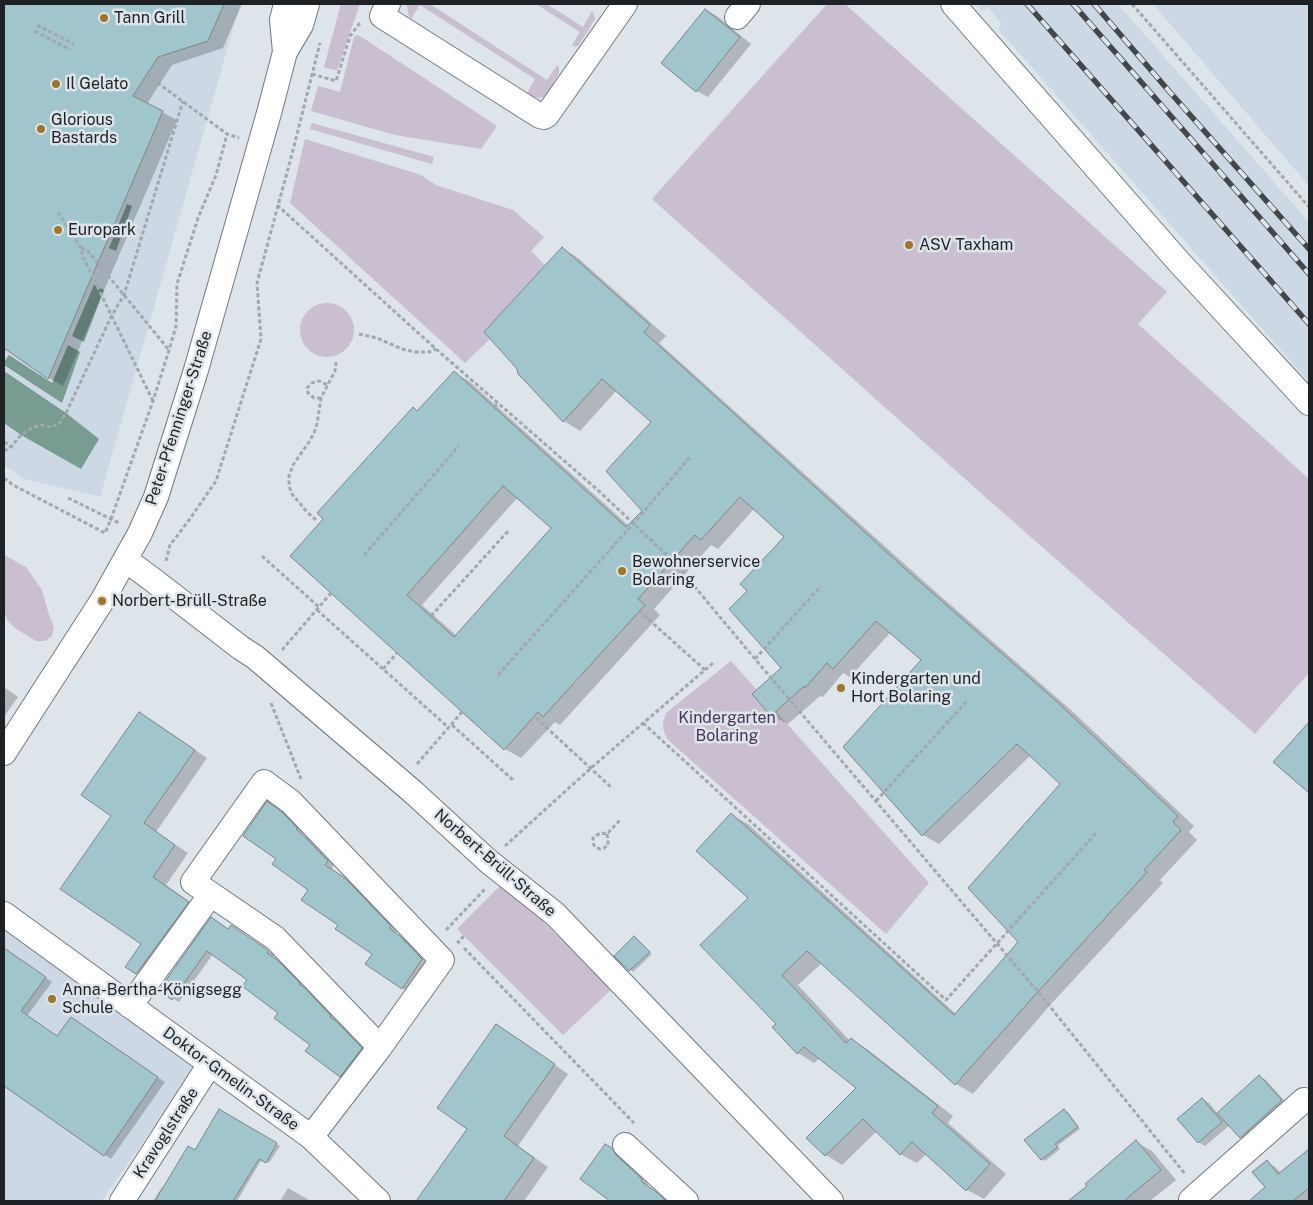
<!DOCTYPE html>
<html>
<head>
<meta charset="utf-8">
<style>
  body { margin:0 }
  #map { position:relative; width:1313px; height:1205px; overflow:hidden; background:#dde4ea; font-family:"Public Sans",sans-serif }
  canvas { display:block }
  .frame { position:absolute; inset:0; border:5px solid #1f2224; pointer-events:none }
</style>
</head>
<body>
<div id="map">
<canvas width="1313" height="1205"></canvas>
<div class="frame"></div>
</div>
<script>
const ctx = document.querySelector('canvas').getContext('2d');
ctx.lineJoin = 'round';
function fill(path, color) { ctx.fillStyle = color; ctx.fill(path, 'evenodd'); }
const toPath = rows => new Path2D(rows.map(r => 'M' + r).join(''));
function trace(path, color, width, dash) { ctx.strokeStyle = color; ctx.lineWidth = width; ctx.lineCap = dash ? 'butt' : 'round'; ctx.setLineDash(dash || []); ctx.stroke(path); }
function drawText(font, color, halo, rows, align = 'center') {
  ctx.font = font + ' "Public Sans",sans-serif'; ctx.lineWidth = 5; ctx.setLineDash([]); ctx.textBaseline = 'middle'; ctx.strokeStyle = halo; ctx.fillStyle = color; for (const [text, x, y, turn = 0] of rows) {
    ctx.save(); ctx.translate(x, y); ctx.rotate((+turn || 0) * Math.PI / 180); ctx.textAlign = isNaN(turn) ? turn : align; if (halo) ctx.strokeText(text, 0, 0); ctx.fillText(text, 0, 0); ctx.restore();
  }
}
const built = toPath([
  [4,4,240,4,100,497,21,478,4,465],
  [976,4,1118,4,1309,222,1309,382,998,29,1002,24,988,7,982,11],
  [1153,4,1309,4,1309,186],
  [4,931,196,1066,102,1201,4,1201]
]);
const green = toPath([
  [341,4,360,4,337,70,334,70,326,68,324,67],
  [407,4,430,4,547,80,557,65,559,68,559,73,545,97,537,98,526,95,535,79,420,5,411,19,408,14],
  [536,4,547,4,583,27,592,11,594,15,595,19,579,45,575,47,572,45,580,32],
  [827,4,845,4,1167,292,1138,324,1309,479,1309,673,1255,734,983,495,652,199],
  [357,35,360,36,497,126,481,149,395,135,311,111,318,86,340,92,354,37],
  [312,123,434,157,432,164,310,129],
  [305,139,421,175,436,185,513,210,544,237,531,251,545,265,484,332,490,339,465,363,290,203],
  '300 330a27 27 0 1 1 54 0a27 27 0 1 1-54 0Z',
  [4,555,26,567,42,590,49,615,54,627,52,636,45,641,36,641,15,628,8,621,4,613],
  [731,661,929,883,886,934,667,739,664,732,663,722,666,713],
  [504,882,611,990,563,1035,457,929]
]);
const water = toPath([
  [127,204,132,206,116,251,109,248],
  [94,285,104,290,84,342,72,336],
  [68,345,80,352,62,403,4,365,4,362,9,355,52,383],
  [4,371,66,413,99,439,81,469,21,435,4,423]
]);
const shadow = toPath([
  [4,4,242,4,223,48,172,65,147,104,177,120,63,386,49,378,4,347],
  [706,10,717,16,751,44,708,97,697,91],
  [562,248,578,258,666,336,659,343,929,586,1071,710,1194,826,1189,832,1197,840,1160,880,1163,883,1052,1003,973,1094,956,1084,822,963,798,985,850,1041,851,1039,867,1049,953,1116,948,1123,1006,1174,984,1199,967,1190,926,1154,917,1163,900,1154,877,1131,842,1165,826,1155,858,1088,820,1058,814,1063,798,1053,777,1024,731,815,748,824,956,1014,1019,942,1062,784,1031,755,939,844,923,835,922,660,891,632,850,677,843,673,823,697,820,696,788,724,771,715,783,669,748,591,785,537,754,509,718,549,711,545,654,609,660,615,560,725,555,722,521,758,505,749,325,519,418,412,454,372,470,382,629,526,644,511,653,422,617,390,580,431,564,421,525,379],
  [518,497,553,528,457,636,422,605],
  [4,687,18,697,4,717],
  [140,713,153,721,207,758,156,832,188,853,166,885,201,910,150,981,127,966,143,944,113,815],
  [1309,724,1309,791,1275,761],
  [274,807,289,818,303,833,302,834,309,839,334,865,332,869,352,884,397,931,395,933,407,941,428,964,409,992,402,988,373,954,340,924,310,889,277,858],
  [229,930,238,930,273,954,274,955,273,957,283,964,305,988,305,989,311,994,337,1020,336,1022,344,1028,367,1052,347,1079,340,1076,248,980,213,954,179,1002,160,990],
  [634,937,652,954,633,972,616,956],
  [4,949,52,982,27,1016,57,1037,78,1022,165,1082,111,1159,4,1084],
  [497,1025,511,1034,568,1074,518,1146,548,1167,524,1201,418,1201,469,1129],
  [1259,1076,1266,1080,1288,1105,1248,1141,1241,1137,1230,1125,1205,1146,1198,1142,1202,1099,1209,1103,1218,1114],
  [219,1110,280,1146,269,1163,262,1159,237,1201,235,1200,234,1201,153,1201,162,1187,164,1188,195,1152],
  [1064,1111,1068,1112,1080,1129,1057,1146,1060,1149,1045,1161,1042,1159],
  [1136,1142,1152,1151,1176,1180,1150,1201,1079,1201,1075,1197],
  [606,1145,619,1154,623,1161,648,1184,647,1186,667,1201,612,1201,582,1179],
  [1309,1151,1309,1199,1307,1201,1251,1201,1267,1187,1267,1162,1275,1167,1281,1173],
  [288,1188,311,1201,280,1201]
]);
const building = toPath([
  [4,4,224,4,208,41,158,57,133,96,163,111,48,379,4,348,4,4],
  [705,9,740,37,696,92,661,63,705,9],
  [562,247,650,325,644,332,912,575,1054,699,1178,816,1173,822,1181,830,1144,870,1147,872,1036,994,955,1085,807,951,782,975,846,1043,851,1038,938,1106,932,1113,990,1164,966,1191,912,1142,900,1155,863,1119,825,1156,806,1138,856,1088,804,1047,797,1054,772,1027,776,1024,700,945,748,898,696,851,731,813,954,1015,1018,942,968,888,1060,784,1017,744,922,836,843,747,921,660,876,621,833,669,827,663,805,688,804,686,771,716,752,694,781,668,729,609,747,591,740,584,784,537,740,497,701,540,695,535,638,599,645,605,543,717,538,712,504,750,290,556,323,519,317,513,413,407,417,411,454,371,626,527,642,511,606,471,651,422,602,379,563,422,524,380,518,374,517,369,484,332,562,247],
  [503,486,551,528,454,637,407,595,503,486],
  [139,712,195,750,144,823,175,845,153,877,189,902,136,974,125,967,141,944,60,889,111,816,81,795,139,712],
  [1309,722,1309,793,1273,762,1309,722],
  [267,801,282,812,297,828,296,829,302,834,328,861,325,865,345,878,391,926,389,928,400,936,422,959,402,989,365,964,372,954,335,929,338,925,301,900,308,890,272,864,276,859,243,836,267,801],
  [211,917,228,929,231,925,266,949,268,951,267,953,276,959,300,983,299,984,305,988,331,1016,330,1017,338,1023,362,1048,340,1077,305,1051,310,1045,274,1018,278,1013,242,986,247,980,207,951,172,1000,159,990,211,917],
  [634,936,650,952,629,971,614,956,634,936],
  [4,948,46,977,21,1011,57,1036,71,1017,158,1077,104,1156,4,1086,4,948],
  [496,1024,555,1064,504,1136,534,1158,504,1201,416,1201,467,1129,437,1108,496,1024],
  [1259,1075,1282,1100,1240,1138,1217,1113,1259,1075],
  [1202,1098,1222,1122,1198,1143,1177,1119,1202,1098],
  [219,1109,277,1143,266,1163,259,1159,233,1201,155,1201,188,1146,195,1150,219,1109],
  [1064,1109,1078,1127,1055,1144,1058,1147,1041,1160,1024,1140,1064,1109],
  [1136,1140,1161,1170,1124,1201,1068,1201,1087,1186,1085,1184,1136,1140],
  [605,1144,612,1148,616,1155,642,1179,641,1181,656,1192,666,1201,610,1201,580,1179,605,1144],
  [1309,1149,1309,1188,1293,1201,1249,1201,1265,1187,1252,1172,1267,1160,1278,1174,1309,1149]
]);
const path = toPath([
  [1132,4,1309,207],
  [37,25,74,44],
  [35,31,70,50],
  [312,74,336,81,350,36,360,23],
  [147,75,227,134,239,138],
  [277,205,436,349,600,492,675,563,755,659,1039,993,1185,1174],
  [58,212,81,248,83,257,153,401],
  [81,248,87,250,169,350],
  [359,334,377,338,402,349,415,352,429,352,436,349],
  [321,398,314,398,308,393,307,388,312,383,319,381,327,385],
  [494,407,498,403],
  [4,442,11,447],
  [4,451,11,447,21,435,32,428,41,425,51,427,59,424,66,413,111,317,124,295,183,101],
  [4,478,13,485,105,533,111,519,153,401,169,350,176,326,177,284,198,218,216,175,227,134],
  [68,498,119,523],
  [316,520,307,512,292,494,289,486,289,476,293,465,309,442,314,433,317,424,321,398,335,371,336,362],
  [364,555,459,446],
  [262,556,319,607],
  [166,561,170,545,187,523,216,481,261,339,257,283,292,154,320,43],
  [317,610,449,728],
  [639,611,705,670],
  [431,616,509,530],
  [282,650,331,593],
  [755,659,821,586],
  [383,669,397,653],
  [498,675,634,523,690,457],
  [271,703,301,779],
  [536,718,612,788],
  [643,723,946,1000,1097,832],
  [452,725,513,780],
  [417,764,462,712],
  [876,801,967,701],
  [607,834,608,840,608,845,604,848,600,849,595,847,593,843,593,838,597,835,601,833,607,834,621,819],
  [505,846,591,768,713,663],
  [446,930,485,889],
  [460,943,458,942,464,936],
  [464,948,634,1123]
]);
const minor = toPath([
  [388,4,382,16,540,116,544,117,547,115,625,4],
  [953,4,1178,261,1309,403],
  [737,17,748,4],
  [285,52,282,20,286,4],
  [126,560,153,580,241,648,255,657,413,792,488,861,555,914,831,1201],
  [4,753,102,601,140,533,156,497,196,370,269,113,285,52,301,25,307,4],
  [4,914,311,1137,378,1201],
  [130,1006,211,894],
  [311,1137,380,1047,442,960,291,802,264,782,193,882,275,938,380,1047],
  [625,1145,686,1201],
  [1191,1200,1304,1100],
  [122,1201,210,1064]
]);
const rail = toPath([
  [1027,4,1309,324],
  [1073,4,1309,274],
  [1094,4,1168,90,1309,249]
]);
const markers = [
  [104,18,5,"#a17526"],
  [56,84,5,"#a17526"],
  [41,129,5,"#a17526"],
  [58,230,5,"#a17526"],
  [909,245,5,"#a17526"],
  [622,571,5,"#a17526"],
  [102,601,5,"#a17526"],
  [841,688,5,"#a17526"],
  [52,999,5,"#a17526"]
];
const poiNames = [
  ["Tann Grill",114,18],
  ["Il Gelato",66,84],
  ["Glorious",51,120],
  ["Bastards",51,138],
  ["Europark",68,230],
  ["ASV Taxham",919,245],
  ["Bewohnerservice",632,562],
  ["Bolaring",632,580],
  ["Norbert-Brüll-Straße",112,601],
  ["Kindergarten und",851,679],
  ["Hort Bolaring",851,697],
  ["Anna-Bertha-Königsegg",62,990],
  ["Schule",62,1008]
];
const streetNames = [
  ["Peter-Pfenninger-Straße",179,418,-72],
  ["Norbert-Brüll-Straße",495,863,41],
  ["Doktor-Gmelin-Straße",231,1079,36],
  ["Kravoglstraße",166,1133,-57]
];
const parkNames = [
  ["Kindergarten",727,718],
  ["Bolaring",727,736]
];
fill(built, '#ccd9e4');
fill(green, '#c9bfd0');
fill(water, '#789b92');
fill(shadow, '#0003');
fill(building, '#a0c5cd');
trace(building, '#7d8688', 1);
trace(minor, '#73797e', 26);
trace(path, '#a3a8ad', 3, [4, 2.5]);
trace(minor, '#fff', 24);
trace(rail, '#44474a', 5.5);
trace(rail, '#dde4ea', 4, [11]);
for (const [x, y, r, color] of markers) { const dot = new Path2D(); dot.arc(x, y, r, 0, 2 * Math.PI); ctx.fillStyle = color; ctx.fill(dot); trace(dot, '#dde4ea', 2); }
drawText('16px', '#1f2224', '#dde4ea', poiNames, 'left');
drawText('16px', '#1f2224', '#dde4ea', streetNames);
drawText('16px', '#4b335a', '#dde4ea', parkNames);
</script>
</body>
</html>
